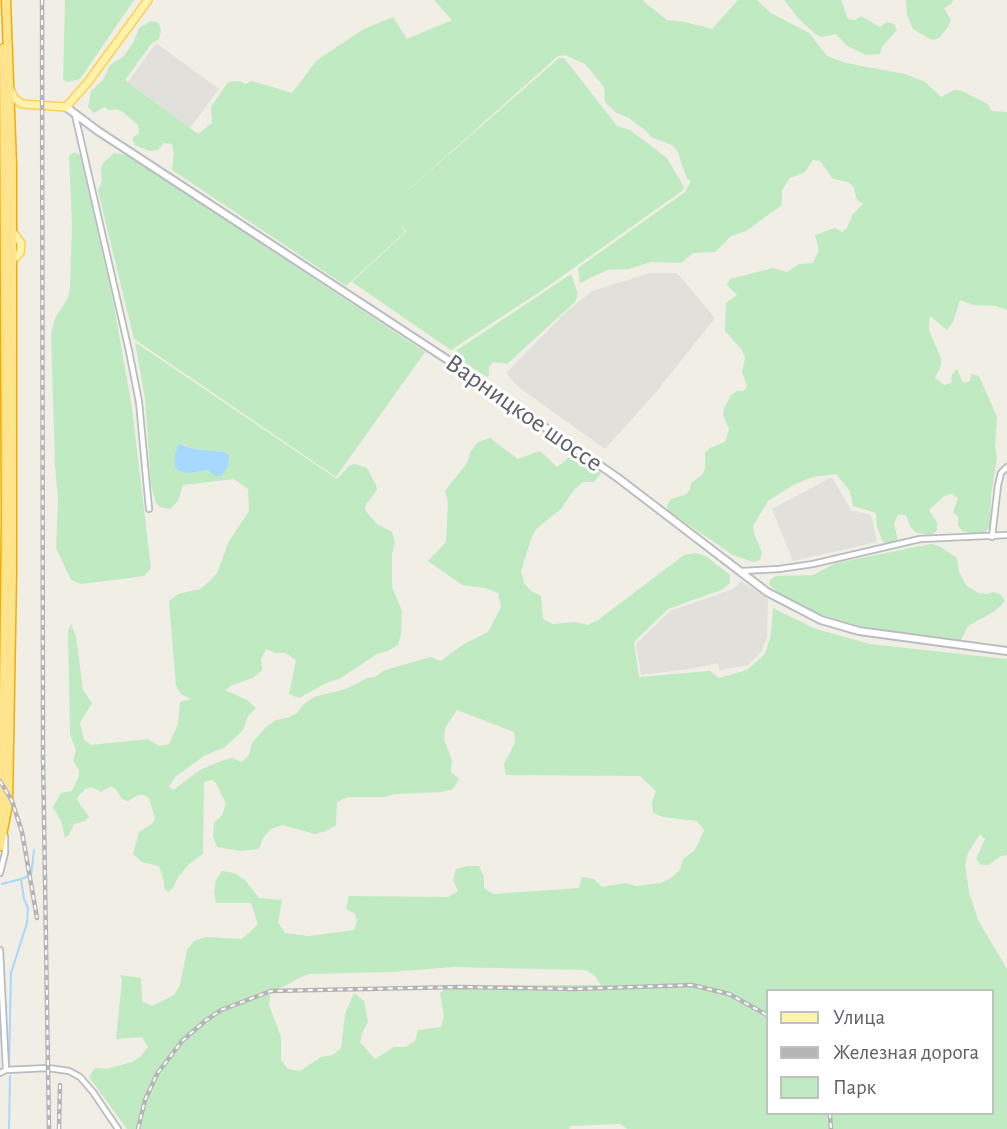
<!DOCTYPE html>
<html>
<head>
<meta charset="utf-8">
<style>
  body { margin:0 }
  #map { position:relative; width:1007px; height:1129px; overflow:hidden; background:#f1eee6; font-family:"Alegreya Sans",sans-serif }
  canvas { display:block }
  .legend { position:absolute; left:766px; top:989px; width:228px; height:126px; box-sizing:border-box; background:#fff; border:2px solid #bec0c2; margin:0; padding:9px 12px; list-style:none; font-size:21px; color:#5d6167 }
  .legend li { display:flex; align-items:center; gap:14px; height:35px }
  .legend b { width:35px; border:2px solid #bec0c2 }
</style>
</head>
<body>
<div id="map">
<canvas width="1007" height="1129"></canvas>
<ul class="legend">
<li><b style="height:9px;background:#fff3ac"></b>Улица</li>
<li><b style="height:9px;background:#b5b5b7"></b>Железная дорога</li>
<li><b style="height:19px;background:#c0eac1"></b>Парк</li>
</ul>
</div>
<script>
const ctx = document.querySelector('canvas').getContext('2d');
ctx.lineJoin = 'round';
function fill(path, color) { ctx.fillStyle = color; ctx.fill(path, 'evenodd'); }
const toPath = rows => new Path2D(rows.map(r => 'M' + r).join(''));
function trace(path, color, width, dash) { ctx.strokeStyle = color; ctx.lineWidth = width; ctx.lineCap = dash ? 'butt' : 'round'; ctx.setLineDash(dash || []); ctx.stroke(path); }
function drawText(font, color, halo, rows, align = 'center') {
  ctx.font = font + ' "Alegreya Sans",sans-serif'; ctx.lineWidth = 6; ctx.setLineDash([]); ctx.textBaseline = 'middle'; ctx.strokeStyle = halo; ctx.fillStyle = color; for (const [text, x, y, turn = 0] of rows) {
    ctx.save(); ctx.translate(x, y); ctx.rotate((+turn || 0) * Math.PI / 180); ctx.textAlign = isNaN(turn) ? turn : align; if (halo) ctx.strokeText(text, 0, 0); ctx.fillText(text, 0, 0); ctx.restore();
  }
}
const industrial = toPath([
  [156,43,219,89,190,128,128,82],
  [650,273,677,273,715,318,656,392,605,449,517,386,506,373,566,312,592,291],
  [832,477,851,510,871,515,877,542,793,561,772,509],
  [741,581,768,599,767,637,761,652,748,665,720,670,718,663,690,669,641,675,636,644,670,611,733,589]
]);
const green = toPath([
  [65,0,134,0,80,79,69,82,63,80],
  [434,0,642,0,667,20,685,22,712,29,738,0,757,0,771,13,809,33,827,56,846,63,905,74,925,82,941,97,954,90,962,91,988,104,991,111,1007,112,1007,310,996,306,973,305,960,300,953,322,947,330,930,316,929,322,929,330,941,358,941,366,935,378,944,385,951,383,952,375,957,369,963,383,970,381,971,374,979,376,997,417,995,447,997,457,991,495,990,527,985,533,978,535,962,531,958,525,958,517,953,512,958,498,952,494,944,496,929,510,937,522,937,530,932,535,917,533,911,528,906,515,898,515,894,524,898,540,890,543,883,542,877,527,876,513,853,506,850,491,836,474,813,477,793,485,768,501,753,526,754,533,762,553,760,560,753,562,733,555,668,511,667,505,671,499,685,495,690,490,691,483,703,474,705,468,705,453,710,448,725,442,729,429,723,415,724,408,731,395,737,391,744,391,747,386,742,372,745,358,742,350,725,331,726,303,737,295,727,285,730,279,773,268,787,272,799,264,813,263,819,250,815,235,835,228,842,232,847,228,853,214,863,204,857,200,853,186,848,182,833,179,820,161,813,160,805,172,790,178,782,190,782,205,746,231,731,236,715,252,693,253,681,263,651,262,629,269,607,270,580,283,578,268,685,192,691,181,687,179,677,150,672,145,651,137,646,131,629,118,615,112,605,102,604,87,585,64,565,55,558,56,389,207,559,58,564,58,617,126,630,130,667,158,684,187,682,191,544,289,451,350,352,282,406,232,399,221,405,232,346,286,172,170,174,153,172,144,164,143,158,150,150,151,135,145,132,138,139,133,138,125,124,113,117,109,109,110,104,107,94,113,88,107,91,91,103,80,110,65,124,56,133,43,139,28,151,21,159,23,161,31,159,39,152,43,125,80,198,134,212,123,211,107,228,82,240,81,245,84,252,81,292,93,317,60,364,29,393,17,407,39,452,20],
  [784,0,841,0,848,19,855,20,861,16,880,27,887,22,894,24,897,30,882,47,880,54,865,55,846,45,836,34,822,37,815,34,799,19],
  [906,0,953,0,951,4,944,8,951,20,948,27,939,38,932,40,913,29,907,15],
  [74,152,80,155,113,300,132,408,151,568,144,576,81,584,71,580,56,548,58,500,55,465,51,335,55,318,68,298,70,286,72,224,69,156],
  [114,153,127,155,425,352,336,477,134,339,98,191,102,181,101,169,103,163],
  [571,274,578,294,575,302,507,364,493,362,489,367,489,375,487,377,455,357,454,352],
  [135,342,337,479,349,466,355,464,367,468,376,485,377,490,366,504,365,510,377,524,392,532,395,543,392,554,392,587,402,611,401,634,398,645,388,651,377,654,339,679,328,682,299,698,289,694,296,660,286,653,276,653,266,649,261,659,262,670,253,678,232,685,225,690,247,700,256,708,248,716,243,730,225,747,204,756,175,777,169,787,173,790,200,770,221,761,232,758,242,762,249,755,252,743,266,727,276,720,287,718,297,713,304,704,314,697,346,689,367,678,375,677,385,670,431,657,441,661,464,644,488,632,501,607,498,593,485,588,462,585,428,561,446,542,448,502,445,491,467,463,471,451,478,442,490,438,518,459,540,451,557,467,573,454,584,464,601,473,594,482,583,482,574,490,561,509,536,529,531,539,521,571,524,583,531,591,541,596,543,619,553,624,576,622,588,625,598,620,684,555,696,553,707,557,730,575,730,583,721,590,668,609,634,642,639,677,710,671,719,678,747,670,765,654,771,634,773,608,816,629,870,644,1007,659,1007,855,1001,856,988,865,981,865,976,859,985,839,980,834,968,853,965,865,969,892,978,920,1007,969,1007,1129,627,1129,620,1124,570,1126,569,1129,127,1129,89,1077,95,1068,107,1069,132,1062,141,1056,148,1047,142,1037,116,1039,122,980,120,975,141,978,142,1001,152,1006,174,995,180,985,187,950,194,941,206,937,241,939,250,932,258,924,251,903,216,903,214,892,216,880,222,871,234,873,245,880,259,898,282,900,278,922,285,933,309,936,354,930,357,921,355,914,346,909,349,896,448,897,458,891,453,880,456,869,468,866,479,866,484,877,484,888,493,894,579,888,582,877,594,879,602,887,625,883,636,886,661,883,671,878,680,870,683,859,695,850,704,830,697,821,663,817,653,813,652,802,656,791,640,776,506,775,504,764,515,743,514,732,457,710,445,728,444,739,452,761,451,772,459,779,453,789,441,792,395,794,384,797,348,797,337,802,336,825,326,831,315,834,282,825,271,829,263,838,259,849,241,851,217,847,213,836,214,823,222,815,226,804,216,783,212,780,204,782,203,854,189,864,178,877,173,888,168,892,164,888,164,882,159,866,142,862,133,854,139,832,153,823,155,818,149,798,144,795,138,795,128,801,122,799,116,789,111,786,101,792,91,787,85,789,77,798,79,803,89,817,85,821,74,824,69,835,65,838,61,821,53,807,61,793,72,791,79,776,79,770,73,761,76,750,70,734,68,631,71,624,76,636,83,690,92,703,80,723,84,740,91,745,148,739,159,746,169,744,178,724,180,702,191,699,181,694,176,686,169,601,178,594,200,589,210,581,217,573,229,541,249,511,248,489,234,479,183,485,178,501,170,509,160,507,156,503,151,485,145,399],
  [184,445,195,449,224,452,212,473,207,470,190,473,175,466,175,455],
  [454,967,586,970,595,976,601,985,451,985,440,993,444,1016,441,1027,418,1030,415,1041,405,1047,394,1047,375,1059,360,1042,363,1031,368,1022,364,1001,354,993,345,1014,341,1048,333,1055,321,1057,300,1071,288,1069,281,1060,281,1037,269,1005,270,994,299,978,309,974,390,972],
  [767,991,991,991,991,1113,767,1113],
  [931,544,939,546,957,558,959,572,966,585,978,593,986,594,993,592,1000,594,1005,601,995,611,968,626,961,640,859,626,819,614,786,599,769,585,770,580,776,576,813,575,836,563]
]);
const water = toPath([
  [178,444,195,449,224,452,229,455,228,466,221,476,216,476,207,470,190,473,179,471,175,466,175,455]
]);
const stream = toPath([
  [31,876,34,850],
  [2,884,21,879],
  [9,1066,11,973,27,923,28,908,24,899,21,879,29,876],
  [9,1129,10,1076]
]);
const street = toPath([
  [75,115,129,351,139,402,149,509],
  [992,537,998,485,1001,473,1007,467],
  [742,571,779,569,813,564,920,539,1007,535],
  [0,873,5,853,5,836],
  [0,950,6,1070],
  [0,1073,6,1070,48,1068,69,1071,80,1077,93,1092,118,1129]
]);
const secondary = toPath([
  [66,107,98,131,448,360,618,478,767,592,821,620,859,631,1007,651]
]);
const primary = toPath([
  [10,89,14,98,22,104,66,107,88,82,148,0],
  [7,255,16,257,20,253,21,243,12,231]
]);
const highway = toPath([
  [0,821,3,784,6,519,4,48],
  [0,846,8,804,12,572,12,165,6,0]
]);
const rail = toPath([
  [42,0,43,756,49,1129],
  [0,781,12,801,22,832,37,918],
  [830,1113,831,1129],
  [59,1129,60,1085],
  [138,1129,145,1100,157,1074,182,1041,205,1021,221,1010,271,991,461,987,575,989,692,985,729,994,767,1015]
]);
const streetNames = [
  ["Варницкое шоссе",524,413,35]
];
fill(industrial, '#e1e0da');
fill(green, '#c0eac1');
fill(water, '#a7d8ff');
trace(stream, '#a7d8ff', 2);
trace(street, '#b8bbc0', 8);
trace(secondary, '#b9bcc2', 10);
trace(primary, '#fed052', 10);
trace(highway, '#f6ad00', 11);
trace(street, '#fff', 4.5);
trace(secondary, '#fff', 6);
trace(primary, '#fff3ac', 7);
trace(highway, '#ffe48e', 8);
trace(rail, '#b5b5b7', 4.5);
trace(rail, '#fff', 2, [5]);
drawText('26px', '#5d6167', '#fff', streetNames);
</script>
</body>
</html>
